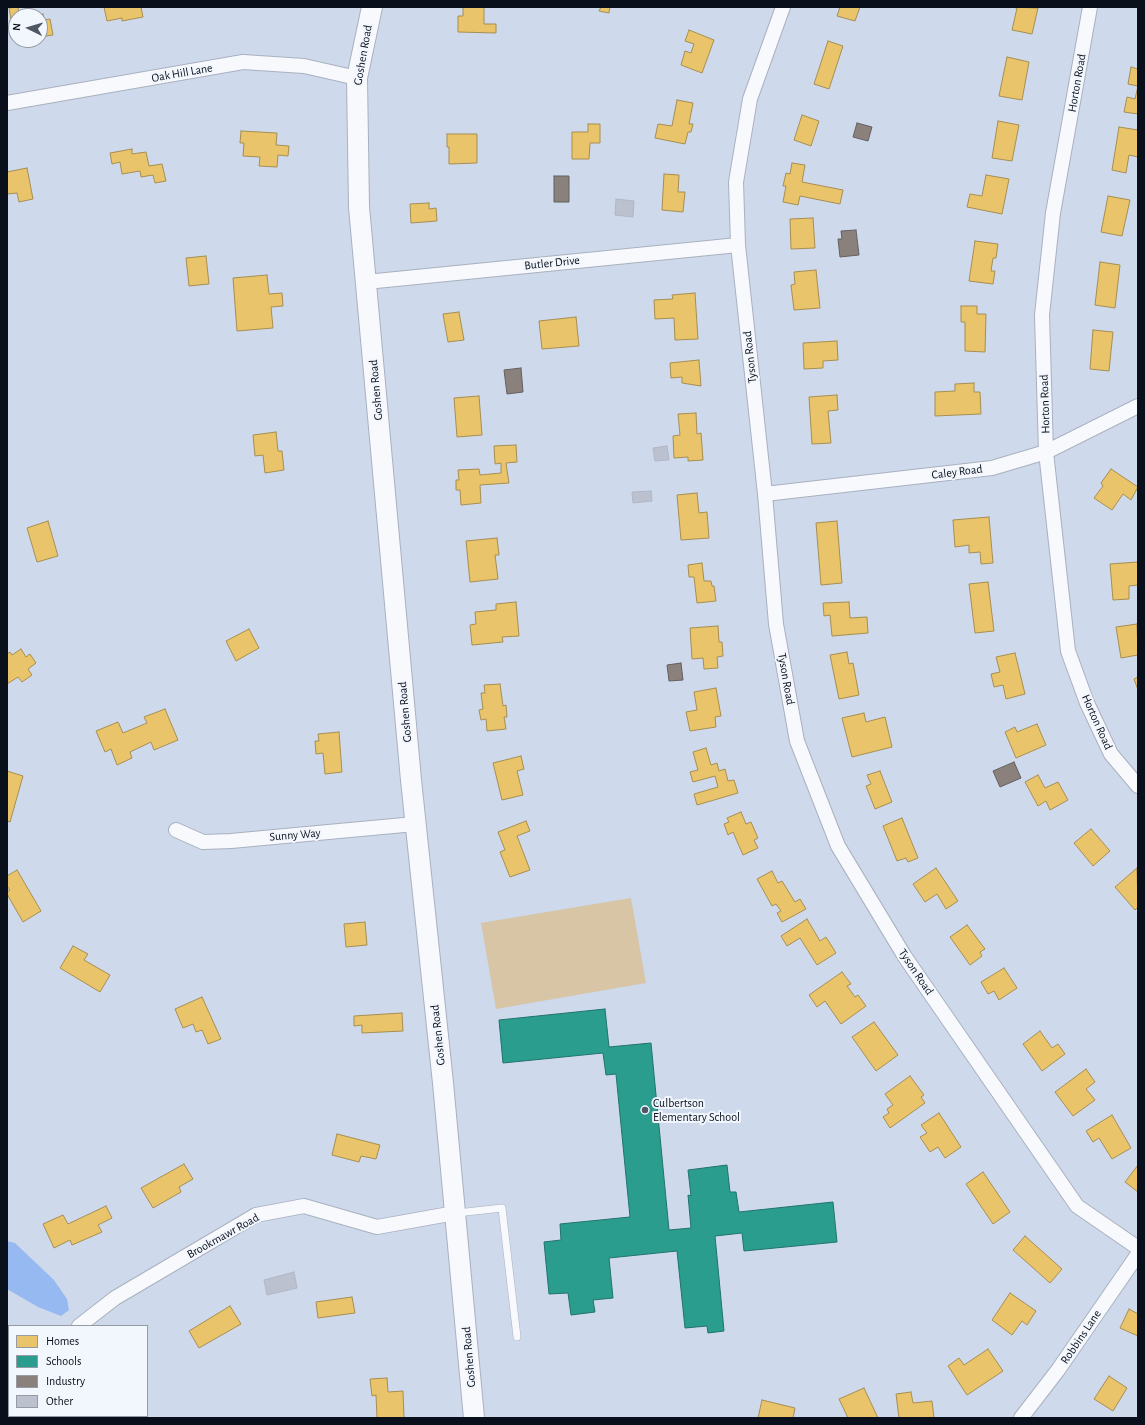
<!DOCTYPE html>
<html>
<head>
<meta charset="utf-8">
<style>
  body { margin:0 }
  #map { position:relative; width:1145px; height:1425px; overflow:hidden; background:#ced9eb; font-family:"Alegreya Sans",sans-serif }
  canvas { display:block }
  .frame { position:absolute; inset:0; border:8px solid #0a101b; pointer-events:none }
  .legend { position:absolute; left:8px; top:1325px; width:140px; height:92px; box-sizing:border-box; background:#f2f6fd; border:1px solid #959aa3; margin:0; padding:5px 7px; list-style:none; font-size:12px; color:#0a101b }
  .legend li { display:flex; align-items:center; gap:8px; height:20px }
  .legend b { width:20px; border:1px solid #959aa3 }
  .north { position:absolute; left:8px; top:8px; width:40px; height:40px; box-sizing:border-box; background:#f2f6fd; border:1px solid #959aa3; border-radius:50%; rotate:275deg; font-size:11px; font-weight:700; line-height:16px; text-align:center; color:#0a101b }
  .north::after { content:''; display:block; margin:auto; width:14px; height:18px; background:#4f5664; clip-path:polygon(50% 0,100% 100%,50% 72%,0 100%) }
</style>
</head>
<body>
<div id="map">
<canvas width="1145" height="1425"></canvas>
<div class="frame"></div>
<ul class="legend">
<li><b style="height:11px;background:#e9c46a"></b>Homes</li>
<li><b style="height:11px;background:#2a9d8f"></b>Schools</li>
<li><b style="height:11px;background:#8a817c"></b>Industry</li>
<li><b style="height:11px;background:#bbc1cf"></b>Other</li>
</ul>
<div class="north">N</div>
</div>
<script>
const ctx = document.querySelector('canvas').getContext('2d');
ctx.lineJoin = 'round';
function fill(path, color) { ctx.fillStyle = color; ctx.fill(path, 'evenodd'); }
const toPath = rows => new Path2D(rows.map(r => 'M' + r).join(''));
function trace(path, color, width, dash) { ctx.strokeStyle = color; ctx.lineWidth = width; ctx.lineCap = dash ? 'butt' : 'round'; ctx.setLineDash(dash || []); ctx.stroke(path); }
function drawText(font, color, halo, rows, align = 'center') {
  ctx.font = font + ' "Alegreya Sans",sans-serif'; ctx.lineWidth = 4; ctx.setLineDash([]); ctx.textBaseline = 'middle'; ctx.strokeStyle = halo; ctx.fillStyle = color; for (const [text, x, y, turn = 0] of rows) {
    ctx.save(); ctx.translate(x, y); ctx.rotate((+turn || 0) * Math.PI / 180); ctx.textAlign = isNaN(turn) ? turn : align; if (halo) ctx.strokeText(text, 0, 0); ctx.fillText(text, 0, 0); ctx.restore();
  }
}
const green = toPath([
  [631,898,646,983,496,1009,481,923]
]);
const water = toPath([
  [7,1241,15,1243,54,1280,67,1299,69,1310,61,1316,38,1307,7,1289]
]);
const homes = toPath([
  [18,7,19,16,16,16,16,37,14,37,9,8,18,7],
  [104,7,141,7,143,17,122,21,122,18,107,21,104,7],
  [463,7,484,7,484,24,496,24,496,33,458,32,458,16,463,16,463,7],
  [601,7,610,7,609,13,599,11,601,7],
  [840,7,860,7,855,21,837,16,840,7],
  [1010,7,1038,8,1032,34,1012,30,1017,8,1010,7],
  [43,14,44,20,50,19,53,35,40,37,40,16,33,16,43,14],
  [689,30,714,40,702,73,681,65,685,51,691,53,694,44,685,41,689,30],
  [828,41,843,46,829,89,814,84,828,41],
  [1007,57,1029,62,1022,100,999,96,1007,57],
  [1131,67,1138,69,1138,114,1124,112,1127,97,1135,99,1138,86,1128,84,1131,67],
  [677,100,693,103,689,124,693,124,691,132,688,132,685,144,655,138,658,124,672,126,677,100],
  [802,115,819,121,811,146,794,140,802,115],
  [998,121,1019,125,1012,161,992,158,998,121],
  [588,124,600,124,600,143,590,143,589,159,572,159,572,132,588,132,588,124],
  [1119,127,1138,130,1138,157,1129,155,1126,173,1112,170,1119,127],
  [241,131,277,133,276,145,289,146,288,156,278,155,277,167,259,166,260,157,243,156,244,143,240,143,241,131],
  [447,134,477,134,477,163,449,164,449,147,447,147,447,134],
  [132,149,132,154,146,152,149,166,162,164,166,181,155,183,153,175,141,177,140,171,122,174,120,162,112,164,110,153,132,149],
  [792,163,805,165,802,182,843,190,840,204,800,196,798,205,783,202,786,186,783,186,786,173,790,174,792,163],
  [27,168,33,199,19,202,17,193,7,194,7,172,27,168],
  [664,174,679,175,678,192,685,192,683,212,662,210,664,174],
  [986,175,1009,179,1002,214,967,207,970,194,982,196,986,175],
  [1108,196,1130,200,1122,236,1101,232,1108,196],
  [429,203,429,209,436,208,437,221,411,223,410,204,429,203],
  [813,218,815,248,791,249,790,219,813,218],
  [975,241,998,244,996,258,993,258,991,271,995,271,993,284,969,281,975,241],
  [206,256,209,284,189,286,186,258,206,256],
  [1100,262,1120,265,1115,308,1095,305,1100,262],
  [816,270,820,308,794,310,791,285,795,284,794,272,816,270],
  [267,275,269,294,282,293,283,306,271,307,273,328,237,331,233,278,267,275],
  [695,293,698,339,675,340,674,318,655,319,654,300,673,299,672,295,695,293],
  [961,306,977,306,977,314,986,314,985,352,965,351,965,322,961,322,961,306],
  [459,312,464,340,448,342,443,314,459,312],
  [576,317,579,346,542,349,539,321,576,317],
  [1093,330,1113,332,1109,371,1090,369,1093,330],
  [837,341,838,360,823,361,823,368,804,369,803,343,837,341],
  [699,360,701,386,682,383,682,377,671,378,670,363,699,360],
  [974,383,974,392,980,392,981,414,935,416,935,392,955,391,955,384,974,383],
  [837,395,838,410,828,411,831,443,812,444,809,397,837,395],
  [479,396,482,435,457,437,454,398,479,396],
  [696,413,697,434,701,433,703,460,688,461,688,457,674,458,673,436,680,435,678,414,696,413],
  [276,432,278,451,282,451,284,470,265,473,263,455,255,456,253,435,276,432],
  [516,445,517,462,506,463,509,483,480,485,481,503,461,505,460,490,456,490,456,480,459,480,458,470,479,469,480,475,501,473,501,463,495,464,494,446,516,445],
  [1111,469,1138,487,1131,500,1123,494,1112,510,1094,498,1103,486,1101,483,1111,469],
  [697,493,699,513,707,512,709,538,681,540,677,495,697,493],
  [989,517,993,563,981,564,980,552,969,553,969,545,955,547,953,520,989,517],
  [48,521,58,556,37,562,27,528,48,521],
  [837,521,842,583,821,585,816,523,837,521],
  [497,538,499,555,495,555,498,579,470,582,466,541,497,538],
  [1138,562,1138,585,1129,586,1129,599,1113,600,1110,564,1138,562],
  [702,563,704,581,711,581,712,586,714,586,716,601,697,603,694,577,689,577,688,565,702,563],
  [988,582,994,631,975,633,969,584,988,582],
  [516,602,519,636,502,637,503,642,472,645,470,625,476,624,475,612,496,610,496,604,516,602],
  [849,602,850,618,867,617,868,633,832,636,830,615,824,616,823,603,849,602],
  [1137,624,1138,655,1121,658,1116,627,1137,624],
  [718,626,719,642,722,642,723,656,717,657,718,668,704,669,703,658,692,659,690,628,718,626],
  [249,629,259,648,236,661,226,641,249,629],
  [21,649,26,657,30,654,36,663,28,669,32,675,22,682,18,677,7,684,7,654,10,652,12,655,21,649],
  [847,652,849,664,853,663,859,695,839,699,830,655,847,652],
  [1015,653,1025,694,1006,699,1003,685,994,687,991,674,1000,672,996,657,1015,653],
  [1138,677,1138,690,1134,679,1138,677],
  [500,684,503,706,506,705,507,717,504,717,506,729,487,731,486,719,481,720,479,710,483,709,481,693,485,693,484,685,500,684],
  [716,688,721,716,715,717,716,727,690,731,686,712,697,710,694,692,716,688],
  [165,709,178,740,154,750,151,742,130,752,132,758,117,765,111,749,105,752,96,731,118,722,123,733,147,723,144,717,165,709],
  [864,713,866,722,885,717,892,747,852,757,842,718,864,713],
  [1037,724,1046,745,1016,758,1005,732,1015,727,1017,732,1037,724],
  [339,732,342,772,325,774,323,753,316,754,315,741,319,741,318,734,339,732],
  [706,748,711,765,717,763,719,771,725,769,728,781,734,780,738,793,697,805,694,794,718,787,715,776,693,782,690,772,698,770,693,752,706,748],
  [521,756,524,769,517,771,523,795,502,800,493,763,521,756],
  [7,771,23,776,10,822,7,821,7,771],
  [880,771,892,802,875,809,866,786,871,784,867,775,880,771],
  [1038,775,1045,788,1058,782,1068,800,1050,810,1046,801,1038,806,1025,782,1038,775],
  [741,812,746,824,751,822,758,838,754,840,758,848,743,855,733,832,728,835,724,824,729,822,727,818,741,812],
  [902,818,918,858,908,862,906,858,897,861,883,826,902,818],
  [526,821,530,831,517,836,530,870,510,877,500,852,505,850,498,832,526,821],
  [1091,829,1110,851,1093,866,1074,843,1091,829],
  [936,868,958,901,946,909,937,894,925,902,913,884,936,868],
  [1137,868,1138,907,1135,910,1115,887,1137,868],
  [17,870,41,911,23,922,7,894,7,892,10,890,7,886,7,876,17,870],
  [772,871,778,883,782,881,795,902,800,899,806,909,782,922,777,913,781,911,776,904,772,906,757,879,772,871],
  [807,919,820,941,826,937,836,953,817,965,800,938,787,946,781,936,807,919],
  [365,922,367,945,346,947,344,924,365,922],
  [967,925,985,949,980,952,982,956,970,965,950,937,967,925],
  [73,946,88,954,84,960,110,975,100,992,60,968,73,946],
  [1004,968,1017,988,999,1000,994,991,988,994,981,982,1004,968],
  [842,972,851,984,847,986,855,997,858,995,866,1006,841,1024,825,1001,817,1007,809,995,842,972],
  [202,997,221,1039,208,1044,202,1030,196,1032,193,1024,183,1028,175,1009,202,997],
  [402,1013,403,1031,362,1033,362,1025,354,1026,354,1016,402,1013],
  [874,1022,898,1055,876,1071,852,1037,874,1022],
  [1040,1031,1052,1048,1058,1044,1065,1054,1042,1071,1023,1044,1040,1031],
  [1086,1069,1095,1082,1086,1089,1095,1100,1073,1116,1055,1092,1086,1069],
  [910,1076,924,1095,921,1097,925,1103,890,1128,883,1117,889,1113,887,1109,893,1105,885,1094,910,1076],
  [939,1113,961,1147,945,1158,938,1147,930,1152,920,1137,927,1133,921,1125,939,1113],
  [1112,1115,1131,1148,1112,1159,1099,1138,1093,1142,1086,1131,1112,1115],
  [337,1134,380,1145,376,1159,361,1156,359,1162,332,1155,337,1134],
  [184,1164,193,1179,179,1187,181,1192,153,1208,141,1188,184,1164],
  [1138,1165,1138,1192,1125,1182,1138,1165],
  [983,1172,1010,1212,993,1224,966,1184,983,1172],
  [106,1206,112,1218,98,1225,102,1232,72,1245,70,1240,54,1248,43,1224,63,1215,68,1224,106,1206],
  [1025,1236,1062,1269,1050,1283,1013,1250,1025,1236],
  [1010,1293,1036,1311,1027,1325,1022,1321,1012,1335,992,1320,1010,1293],
  [352,1297,355,1313,318,1318,316,1302,352,1297],
  [230,1306,241,1324,199,1348,189,1331,230,1306],
  [1129,1309,1138,1314,1138,1336,1120,1328,1129,1309],
  [988,1349,1003,1371,967,1395,948,1366,959,1358,964,1365,988,1349],
  [1109,1376,1127,1388,1113,1411,1094,1399,1109,1376],
  [387,1378,388,1392,403,1391,404,1418,377,1418,376,1395,372,1396,370,1379,387,1378],
  [864,1388,878,1418,848,1418,839,1399,864,1388],
  [911,1392,913,1403,932,1401,934,1418,899,1418,896,1394,911,1392],
  [762,1400,795,1408,793,1418,758,1418,762,1400]
]);
const schools = toPath([
  [605,1009,609,1047,651,1043,669,1230,691,1228,688,1195,691,1196,688,1170,727,1165,730,1192,736,1192,739,1212,833,1202,837,1242,744,1251,742,1233,715,1236,724,1331,708,1333,707,1326,685,1328,677,1251,609,1258,613,1298,593,1300,595,1312,571,1315,568,1293,549,1294,544,1242,561,1240,560,1224,630,1217,616,1074,606,1075,603,1053,503,1063,499,1020,605,1009]
]);
const industry = toPath([
  [857,123,872,127,868,141,853,137,857,123],
  [554,176,569,176,569,202,554,202,554,176],
  [856,230,859,255,840,257,838,239,842,239,841,231,856,230],
  [521,368,523,392,507,394,504,370,521,368],
  [681,663,683,680,669,681,667,665,681,663],
  [1014,762,1021,778,1000,787,993,771,1014,762]
]);
const building = toPath([
  [616,199,634,201,633,217,615,215,616,199],
  [667,446,669,460,655,461,653,448,667,446],
  [651,491,652,501,633,503,632,492,651,491],
  [294,1272,297,1288,267,1295,264,1280,294,1272]
]);
const lane = toPath([
  [457,1213,502,1208,517,1337]
]);
const street = toPath([
  [783,7,750,99,736,182,738,245,765,494,776,624,797,741,838,846,905,957,1077,1206,1138,1248],
  [1090,7,1053,213,1042,315,1046,452,1068,651,1087,703,1111,754,1138,786],
  [7,103,243,62,304,66,357,78],
  [366,282,738,245],
  [765,494,992,468,1046,452,1138,406],
  [176,830,203,842,231,841,415,824],
  [79,1326,115,1298,256,1215,304,1206,377,1227,455,1213],
  [7,1381,9,1379],
  [1021,1418,1058,1370,1138,1254]
]);
const secondary = toPath([
  [372,7,357,78,359,207,411,780,443,1083,474,1418]
]);
const markers = [
  [645,1110,4,"#4f5664"]
];
const streetNames = [
  ["Goshen Road",363,55,-80],
  ["Oak Hill Lane",182,73,-10],
  ["Horton Road",1077,83,-80],
  ["Butler Drive",552,263,-6],
  ["Tyson Road",750,357,-96],
  ["Goshen Road",376,390,-95],
  ["Horton Road",1045,404,-92],
  ["Caley Road",957,472,-7],
  ["Tyson Road",786,679,80],
  ["Goshen Road",405,712,-95],
  ["Horton Road",1097,722,66],
  ["Sunny Way",295,835,-5],
  ["Tyson Road",916,972,56],
  ["Goshen Road",438,1035,-96],
  ["Brookmawr Road",223,1236,-29],
  ["Robbins Lane",1081,1337,-56],
  ["Goshen Road",469,1357,-95]
];
const poiNames = [
  ["Culbertson",653,1103],
  ["Elementary School",653,1117]
];
fill(green, '#d7c5a6');
fill(water, '#97b9f1');
fill(homes, '#e9c46a');
trace(homes, '#a68e52', 1);
fill(schools, '#2a9d8f');
trace(schools, '#20736c', 1);
fill(industry, '#8a817c');
trace(industry, '#645f5f', 1);
fill(building, '#bbc1cf');
trace(building, '#b1b6c5', 1);
trace(lane, '#a9b1c0', 8);
trace(street, '#a9b1c0', 16);
trace(secondary, '#a9b1c0', 22);
trace(lane, '#f8f9fc', 7);
trace(street, '#f8f9fc', 14);
trace(secondary, '#f8f9fc', 20);
for (const [x, y, r, color] of markers) { const dot = new Path2D(); dot.arc(x, y, r, 0, 2 * Math.PI); ctx.fillStyle = color; ctx.fill(dot); trace(dot, '#f2f6fd', 1.5); }
drawText('12px', '#0a101b', '#f2f6fd', streetNames);
drawText('12px', '#0a101b', '#f2f6fd', poiNames, 'left');
</script>
</body>
</html>
